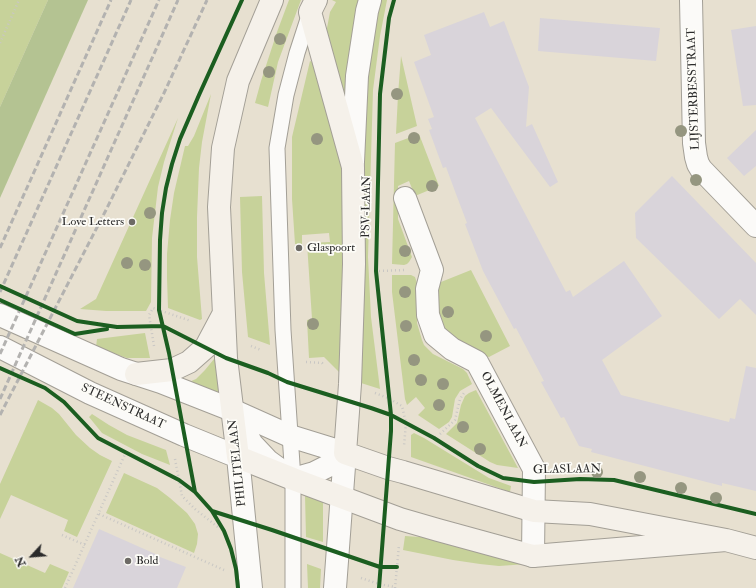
<!DOCTYPE html>
<html>
<head>
<meta charset="utf-8">
<style>
  body { margin:0 }
  #map { position:relative; width:756px; height:588px; overflow:hidden; background:#e7e0d0; font-family:"IM FELL Double Pica",serif }
  canvas { display:block }
  .north { position:absolute; left:12px; top:536px; width:40px; height:40px; -webkit-text-stroke:3px #fdfcf7; paint-order:stroke; rotate:244deg; font-size:11px; font-weight:700; line-height:16px; text-align:center; color:#2b2b2b }
  .north::after { content:''; display:block; margin:auto; width:14px; height:18px; background:#2b2b2b; clip-path:polygon(50% 0,100% 100%,50% 72%,0 100%) }
</style>
</head>
<body>
<div id="map">
<canvas width="756" height="588"></canvas>
<div class="north">N</div>
</div>
<script>
const ctx = document.querySelector('canvas').getContext('2d');
ctx.lineJoin = 'round';
function fill(path, color) { ctx.fillStyle = color; ctx.fill(path, 'evenodd'); }
const toPath = rows => new Path2D(rows.map(r => 'M' + r).join(''));
function trace(path, color, width, dash) { ctx.strokeStyle = color; ctx.lineWidth = width; ctx.lineCap = dash ? 'butt' : 'round'; ctx.setLineDash(dash || []); ctx.stroke(path); }
function drawText(font, color, halo, rows, align = 'center') {
  ctx.font = font + ' "IM FELL Double Pica",serif'; ctx.lineWidth = 3.5; ctx.setLineDash([]); ctx.textBaseline = 'middle'; ctx.strokeStyle = halo; ctx.fillStyle = color; for (const [text, x, y, turn = 0] of rows) {
    ctx.save(); ctx.translate(x, y); ctx.rotate((+turn || 0) * Math.PI / 180); ctx.textAlign = isNaN(turn) ? turn : align; if (halo) ctx.strokeText(text, 0, 0); ctx.fillText(text, 0, 0); ctx.restore();
  }
}
const green = toPath([
  [0,0,48,0,0,107],
  [289,0,301,0,278,62,268,107,255,103,261,81,277,32],
  [332,0,362,0,348,104,339,90,327,37,327,28,330,12,336,2],
  [376,0,387,0,380,36,373,90,368,257,371,317,380,389,361,383,362,94],
  [401,56,417,126,396,134,398,95],
  [310,61,312,62,324,98,340,160,342,173,346,177,340,373,324,357,309,358,307,320,312,319,307,243,330,242,329,233,302,235,302,244,295,244,292,199,292,137],
  [211,94,202,142,199,168,197,217,197,257,202,319,200,320,168,308,167,278,167,254,170,220,174,193,185,146,188,146,194,136],
  [178,118,164,162,158,187,152,238,151,302,146,311,106,311,80,309,96,299],
  [419,134,439,186,415,196,409,181,398,186,398,219,412,257,409,262,407,264,404,265,392,264,395,143],
  [262,196,264,273,270,345,248,337,242,272,240,197],
  [471,270,510,346,489,357,486,356,451,338,443,326,438,312,438,287,439,285,441,282],
  [392,275,411,275,415,277,417,283,417,323,422,340,424,345,433,354,463,369,467,373,472,384,460,391,455,399,452,417,449,422,439,429,418,415,425,408,416,397,407,405,405,399,392,292],
  [145,333,150,358,127,358,96,347,97,339],
  [214,359,220,362,224,396,189,382,196,379,205,370],
  [476,390,518,468,497,465,490,462,446,434,457,423,461,405,465,396,469,393],
  [38,400,52,408,59,414,76,435,90,448,100,455,112,461,77,537,64,531,68,520,11,495,0,519,0,484],
  [92,414,109,425,127,435,166,450,170,465,142,454,102,433,89,417],
  [414,433,424,438,489,478,511,486,510,492,411,457,411,435],
  [124,473,157,488,170,498,187,513,195,524,198,534,197,544,194,553,106,513],
  [305,495,323,497,323,542,306,537],
  [405,536,434,538,527,564,499,566,480,564,453,560,403,550],
  [0,553,45,573,50,564,69,572,62,588,0,588],
  [307,564,321,569,320,588,308,588]
]);
const forest = toPath([
  [48,0,88,0,0,198,0,107]
]);
const building = toPath([
  [484,12,490,27,504,21,529,87,526,127,532,124,558,182,550,187,491,108,475,118,566,292,570,290,573,297,624,261,662,316,602,360,621,395,729,422,730,418,735,419,746,366,756,368,756,491,722,483,722,486,591,452,592,449,579,446,564,417,561,418,541,382,544,381,516,328,514,329,483,271,465,224,467,223,456,194,446,167,443,168,429,130,432,129,428,119,434,117,414,62,431,55,424,35],
  [540,18,660,28,656,61,538,51],
  [756,26,756,105,743,106,731,30],
  [756,130,756,166,744,176,727,158],
  [672,176,756,263,756,315,740,299,719,319,636,238,635,213],
  [99,529,160,556,160,557,186,567,177,588,73,588]
]);
const path = toPath([
  [0,43,19,0],
  [379,271,404,270],
  [154,346,149,315,153,308,191,321],
  [251,346,261,350],
  [306,362,322,363,324,366],
  [375,393,388,398,402,406,406,423,404,446],
  [440,434,455,420,460,399,464,393],
  [175,459,182,496,195,509,219,528],
  [99,514,224,570],
  [62,535,85,545],
  [361,578,379,584,395,587],
  [65,588,126,452],
  [395,588,399,545]
]);
const service = toPath([
  [293,588,293,479,283,330,277,148,286,95,297,53,310,13]
]);
const minor = toPath([
  [691,0,694,143,696,157,698,164,701,169,756,226],
  [353,162,357,76,367,11,370,0],
  [405,198,432,270,427,289,428,315,435,335,452,349,477,362,534,469,533,556]
]);
const tertiary = toPath([
  [0,315,121,369,161,382,232,410,290,436,345,453],
  [0,347,90,393,184,435,238,457],
  [232,410,252,444,268,461,293,479,314,473,328,466,345,453],
  [238,457,251,588],
  [335,588,345,453]
]);
const secondary = toPath([
  [272,0,238,81,223,148,219,207,226,358,238,457,293,479,400,519,438,530,533,556,726,540],
  [316,0,310,12,353,167,354,264,350,384,345,453,388,468,403,472,534,511,590,514,726,540,756,548],
  [136,374,172,370,189,362,206,347,223,315]
]);
const rail = toPath([
  [0,248,111,0],
  [0,292,131,0],
  [0,354,159,0],
  [0,399,178,0],
  [0,415,106,210,164,93,207,0]
]);
const cycleway = toPath([
  [0,286,77,321,117,327,163,326,226,358,268,373,287,382,371,408,391,415,434,438,478,466,503,478,534,482,580,479,614,480,756,514],
  [0,300,75,334,107,329],
  [0,368,45,388,64,402,98,438,179,480,195,492,212,511,224,531,231,549,236,569,238,588],
  [195,492,169,353,159,310,160,240,162,213,166,188,172,164,180,139,199,95,242,0],
  [212,511,272,530,380,567,397,567],
  [379,588,391,431,391,415,376,271,380,94,389,18,394,0]
]);
const trees = [
  [280,39],
  [269,72],
  [397,94],
  [681,131],
  [414,138],
  [317,139],
  [696,180],
  [432,186],
  [150,213],
  [405,251],
  [127,263],
  [145,265],
  [405,292],
  [448,312],
  [313,324],
  [406,326],
  [486,336],
  [414,360],
  [421,380],
  [443,384],
  [439,405],
  [463,427],
  [480,449],
  [597,472],
  [640,477],
  [681,488],
  [716,498]
];
const markers = [
  [132,222,4,"#6d6a65"],
  [299,248,4,"#6d6a65"],
  [128,561,4,"#6d6a65"]
];
const streetNames = [
  ["LIJSTERBESSTRAAT",694,89,-92],
  ["PSV-LAAN",367,207,-89],
  ["STEENSTRAAT",123,407,25],
  ["OLMENLAAN",503,410,62],
  ["PHILITELAAN",238,463,-96],
  ["GLASLAAN",567,470,-1]
];
const poiNames = [
  ["Love Letters",124,222,"right"],
  ["Glaspoort",307,248],
  ["Bold",136,561]
];
fill(green, '#c7d29a');
fill(forest, '#b4c392');
fill(building, '#d9d4da');
trace(service, '#a39f96', 17);
trace(minor, '#a39f96', 24);
trace(tertiary, '#a39f96', 24);
trace(secondary, '#a39f96', 24);
trace(path, '#c9c7c4', 2.5, [1, 3]);
trace(service, '#fbfaf8', 15);
trace(minor, '#fbfaf8', 22);
trace(tertiary, '#fbfaf8', 22);
trace(secondary, '#f5f1ea', 22);
trace(rail, '#b3b2b0', 3, [6, 3]);
trace(cycleway, '#1b5e20', 4);
ctx.fillStyle = '#959680';
for (const [x, y] of trees) { ctx.beginPath(); ctx.arc(x, y, 6, 0, 2 * Math.PI); ctx.fill(); }
for (const [x, y, r, color] of markers) { const dot = new Path2D(); dot.arc(x, y, r, 0, 2 * Math.PI); ctx.fillStyle = color; ctx.fill(dot); trace(dot, '#fdfcf7', 1.5); }
drawText('12px', '#2b2b2b', '#fdfcf7', streetNames);
drawText('12px', '#2b2b2b', '#fdfcf7', poiNames, 'left');
</script>
</body>
</html>
